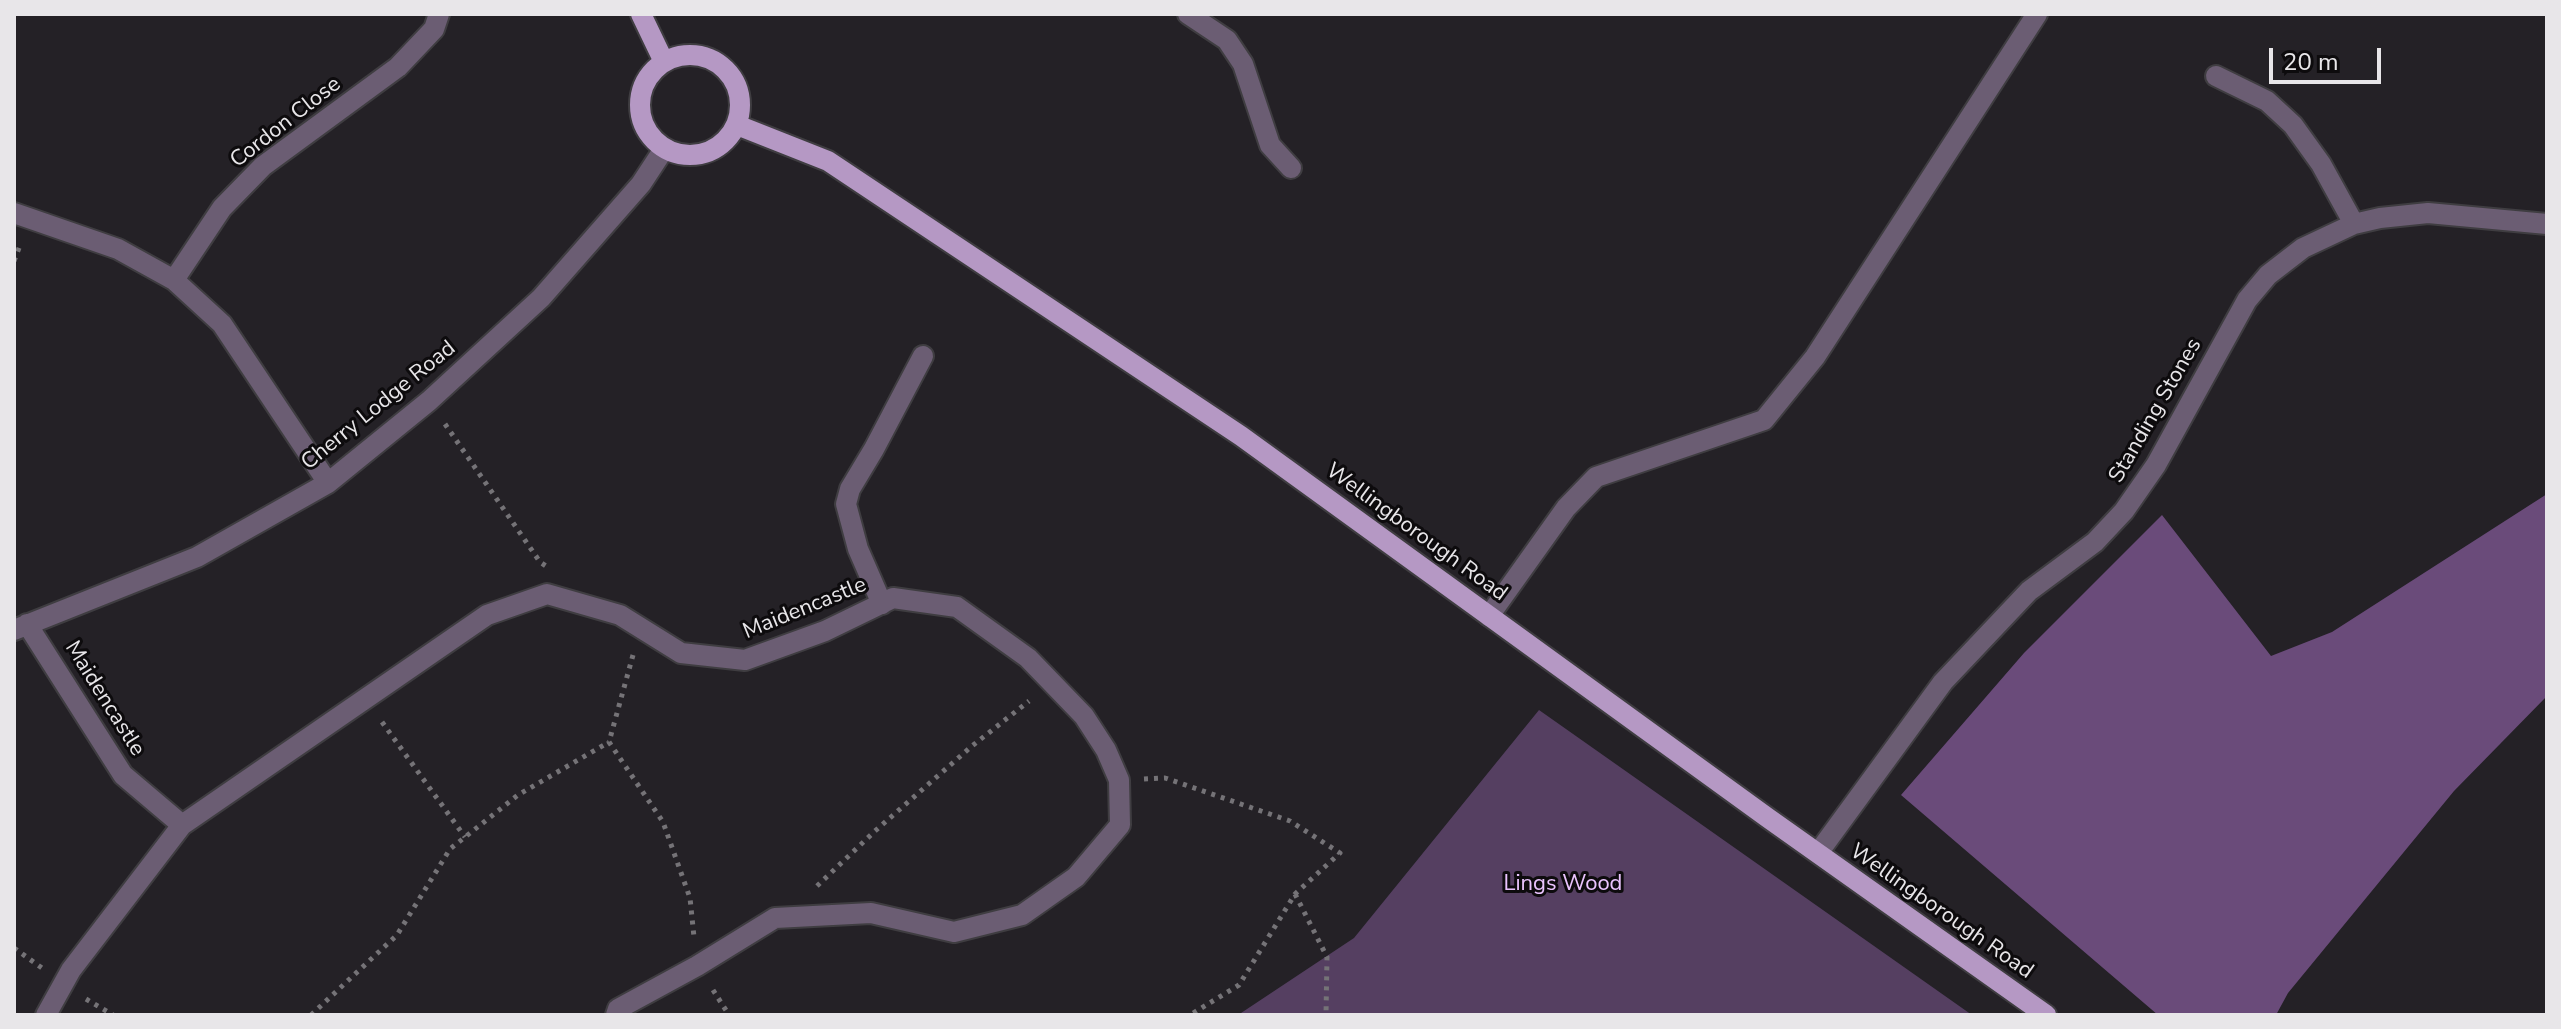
<!DOCTYPE html>
<html>
<head>
<meta charset="utf-8">
<style>
  body { margin:0 }
  #map { position:relative; width:2561px; height:1029px; overflow:hidden; background:#242126; font-family:"Nunito Sans",sans-serif }
  canvas { display:block }
  .frame { position:absolute; inset:0; border:16px solid #e8e6e9; pointer-events:none }
  .scale { position:absolute; left:2269px; top:48px; width:112px; height:36px; box-sizing:border-box; border:4px solid #e8e6e9; border-top:0; padding-left:10px; font-size:24px; line-height:28px; white-space:nowrap; color:#e8e6e9; -webkit-text-stroke:6px #0d0b0d; paint-order:stroke }
</style>
</head>
<body>
<div id="map">
<canvas width="2561" height="1029"></canvas>
<div class="frame"></div>
<div class="scale">20 m</div>
</div>
<script>
const ctx = document.querySelector('canvas').getContext('2d');
ctx.lineJoin = 'round';
function fill(path, color) { ctx.fillStyle = color; ctx.fill(path, 'evenodd'); }
const toPath = rows => new Path2D(rows.map(r => 'M' + r).join(''));
function trace(path, color, width, dash) { ctx.strokeStyle = color; ctx.lineWidth = width; ctx.lineCap = dash ? 'butt' : 'round'; ctx.setLineDash(dash || []); ctx.stroke(path); }
function drawText(font, color, halo, rows, align = 'center') {
  ctx.font = font + ' "Nunito Sans",sans-serif'; ctx.lineWidth = 6; ctx.setLineDash([]); ctx.textBaseline = 'middle'; ctx.strokeStyle = halo; ctx.fillStyle = color; for (const [text, x, y, turn = 0] of rows) {
    ctx.save(); ctx.translate(x, y); ctx.rotate((+turn || 0) * Math.PI / 180); ctx.textAlign = isNaN(turn) ? turn : align; if (halo) ctx.strokeText(text, 0, 0); ctx.fillText(text, 0, 0); ctx.restore();
  }
}
const green = toPath([
  [1539,710,1972,1015,1238,1015,1354,938]
]);
const forest = toPath([
  [2547,494,2547,696,2454,791,2288,993,2276,1015,2158,1015,1901,795,2024,653,2162,515,2271,656,2332,632]
]);
const path = toPath([
  [14,261,21,243],
  [445,424,540,562,546,566],
  [633,655,609,742,663,822,690,898,694,937],
  [382,722,465,837],
  [1144,779,1165,778,1290,821,1340,853,1295,894,1239,985,1190,1015],
  [817,886,875,831,972,746,1029,701],
  [1295,894,1327,957,1326,1015],
  [14,948,42,968],
  [713,990,729,1015],
  [86,999,113,1015],
  [311,1015,397,935,450,849,518,795,609,742]
]);
const minor = toPath([
  [1188,14,1227,40,1243,64,1270,145,1291,168],
  [2216,76,2267,101,2293,125,2321,164,2354,224],
  [14,213,118,249,174,280,222,324,328,483],
  [174,280,222,208,263,166,398,67,434,29,439,14],
  [882,604,858,549,846,504,850,489,874,449,923,356],
  [1489,616,1566,508,1596,477,1764,420,1815,357,2037,14],
  [27,624,123,775,182,825],
  [14,630,197,557,328,483,429,401,541,298,641,184,664,149],
  [1818,853,1943,682,2029,591,2095,542,2124,511,2156,465,2247,300,2268,275,2303,248,2354,224,2380,218,2428,213,2547,224],
  [46,1015,71,970,182,825,487,615,547,594,620,615,681,653,745,660,825,631,893,598,957,607,1028,658,1084,716,1106,750,1119,780,1120,825,1076,877,1022,915,954,932,871,913,775,918,697,966,618,1009,616,1015]
]);
const major = toPath([
  [641,14,664,62],
  '640 105a50 50 0 1 1 100 0a50 50 0 1 1-100 0Z',
  [737,125,828,161,1241,436,1768,818,2046,1015]
]);
const streetNames = [
  ["Cordon Close",286,123,-38],
  ["Cherry Lodge Road",379,406,-39],
  ["Standing Stones",2156,411,-60],
  ["Wellingborough Road",1416,533,36],
  ["Maidencastle",805,609,-22],
  ["Maidencastle",104,699,58],
  ["Wellingborough Road",1941,912,35]
];
const parkNames = [
  ["Lings Wood",1563,885]
];
fill(green, '#553f61');
fill(forest, '#6a4b7a');
trace(minor, '#3f3d41', 24);
trace(major, '#3f3d41', 24);
trace(path, '#757377', 5, [4, 6]);
trace(minor, '#6b5d73', 20);
trace(major, '#b598c4', 20);
drawText('22px', '#e8e6e9', '#0d0b0d', streetNames);
drawText('22px', '#eac3fe', '#0d0b0d', parkNames);
</script>
</body>
</html>
